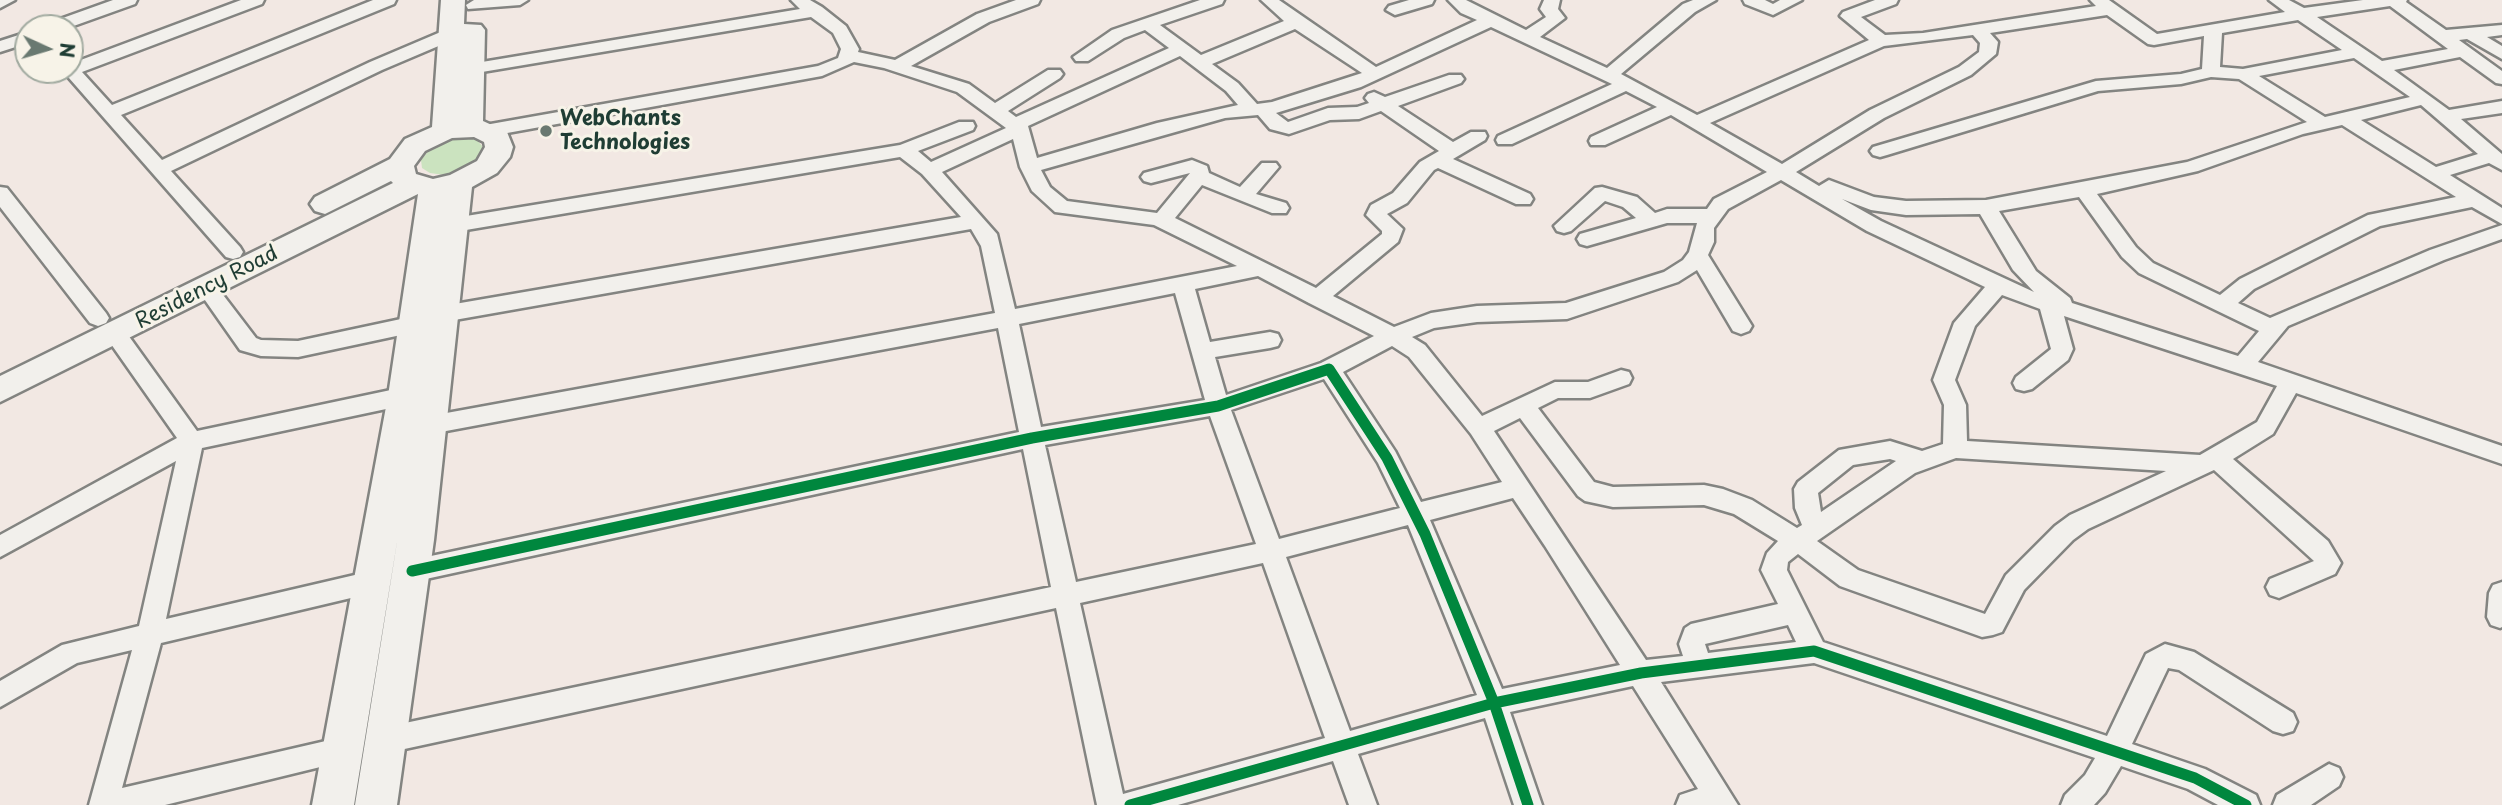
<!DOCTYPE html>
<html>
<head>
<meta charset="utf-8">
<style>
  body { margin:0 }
  #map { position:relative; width:2502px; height:805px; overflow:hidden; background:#f2e8e3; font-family:"Playpen Sans",sans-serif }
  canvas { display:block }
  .north { position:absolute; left:14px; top:14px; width:70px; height:70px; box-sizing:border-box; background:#f7f3e8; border:2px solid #a1aaa0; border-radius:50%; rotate:94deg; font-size:19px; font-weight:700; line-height:28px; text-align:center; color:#1f3d34 }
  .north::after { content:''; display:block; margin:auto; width:24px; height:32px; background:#697971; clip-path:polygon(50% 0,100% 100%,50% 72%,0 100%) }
</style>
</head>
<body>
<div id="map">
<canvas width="2502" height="805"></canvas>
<div class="north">N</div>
</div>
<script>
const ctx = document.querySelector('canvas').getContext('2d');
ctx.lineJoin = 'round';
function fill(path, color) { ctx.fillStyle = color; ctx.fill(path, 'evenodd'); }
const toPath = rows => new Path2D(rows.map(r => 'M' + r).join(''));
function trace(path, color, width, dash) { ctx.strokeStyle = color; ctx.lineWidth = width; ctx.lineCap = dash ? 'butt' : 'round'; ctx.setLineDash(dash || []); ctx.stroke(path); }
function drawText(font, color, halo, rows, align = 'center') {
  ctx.font = font + ' "Playpen Sans",sans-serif'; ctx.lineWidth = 6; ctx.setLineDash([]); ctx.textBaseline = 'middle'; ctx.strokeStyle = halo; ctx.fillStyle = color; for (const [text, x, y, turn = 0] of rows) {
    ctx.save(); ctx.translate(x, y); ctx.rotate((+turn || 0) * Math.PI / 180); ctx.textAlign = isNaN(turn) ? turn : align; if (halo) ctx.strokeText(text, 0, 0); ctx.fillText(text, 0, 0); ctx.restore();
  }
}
const green = toPath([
  [464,137,477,140,483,147,482,154,475,163,459,172,444,175,430,173,422,168,421,160,430,149,449,139]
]);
const minor = toPath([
  [0,0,15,0,0,8,0,0],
  [113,0,137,0,135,4,68,28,43,28,46,24,113,0],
  [241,0,264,0,262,4,82,72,112,105,373,0,396,0,394,4,121,115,162,160,370,62,443,31,455,31,458,35,455,39,382,70,171,171,240,247,243,252,240,257,233,259,226,257,62,70,70,70,70,64,241,0],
  [474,0,528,0,520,5,468,9,466,5,474,0],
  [791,0,810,0,822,7,846,26,859,49,858,52,895,60,977,14,1016,0,1040,0,1038,4,989,22,911,66,969,84,995,103,1048,70,1060,70,1063,74,1060,78,1008,111,1016,117,1169,48,1145,30,1124,38,1088,61,1076,61,1073,57,1112,30,1200,0,1224,0,1222,4,1160,25,1201,55,1284,21,1261,0,1279,0,1376,67,1477,20,1461,13,1448,0,1466,0,1526,30,1546,17,1540,9,1544,0,1560,0,1558,9,1565,18,1540,37,1607,68,1683,4,1693,0,1716,0,1695,12,1621,74,1697,115,1869,40,1840,16,1843,12,1875,0,1898,0,1896,4,1861,17,1885,35,1923,33,2096,6,2090,0,2109,0,2157,34,2285,12,2269,0,2289,0,2304,8,2363,0,2407,0,2406,2,2446,30,2502,25,2502,35,2487,37,2502,46,2502,59,2467,39,2459,40,2502,71,2502,84,2496,83,2460,57,2394,70,2449,110,2502,101,2502,113,2461,119,2502,154,2502,170,2489,163,2450,175,2502,208,2502,224,2472,207,2380,226,2254,289,2238,303,2270,318,2430,250,2502,225,2502,239,2444,260,2288,326,2258,362,2502,446,2502,464,2296,393,2273,434,2233,459,2328,541,2341,563,2335,574,2279,598,2270,595,2266,587,2270,579,2314,561,2214,470,2088,529,2073,540,2024,590,2002,632,1993,635,1982,637,1840,586,1798,554,1788,562,1787,570,1823,642,2107,736,2146,654,2165,644,2194,652,2293,713,2297,722,2293,731,2283,734,2273,731,2179,670,2168,668,2132,744,2205,769,2256,795,2260,805,2218,805,2188,789,2121,766,2105,793,2094,805,2061,805,2065,795,2085,775,2095,758,1814,663,1661,682,1738,805,1676,805,1680,795,1698,789,1633,686,1510,712,1542,805,1514,805,1485,718,1358,754,1377,805,1349,805,1333,761,1178,805,1097,805,1056,608,386,753,376,749,372,740,376,731,386,727,1051,587,1023,449,412,582,403,578,399,571,403,564,412,560,1019,432,998,328,430,434,422,431,418,425,422,419,430,416,995,313,981,246,971,229,443,322,435,319,432,314,435,309,443,306,961,217,922,174,900,157,454,232,447,230,444,225,447,220,454,218,900,145,959,122,973,122,975,126,973,130,918,151,931,162,1006,128,957,92,884,68,854,62,822,76,485,137,476,131,485,125,818,66,838,58,841,49,833,33,811,17,470,74,461,69,470,64,800,9,791,0],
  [2390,6,2448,49,2382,61,2317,17,2390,6],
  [2107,15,2148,44,2154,45,2204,36,2202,69,2181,74,2096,81,1873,147,1870,151,1873,155,1880,157,1887,155,2098,91,2181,84,2211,77,2239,79,2307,122,2187,162,1986,200,1906,201,1874,197,1829,180,1819,186,1796,172,1884,118,1971,75,1996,54,1998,42,1990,33,2107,15],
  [2298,20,2342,50,2243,69,2220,67,2222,33,2298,20],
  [1491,27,1612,84,1498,136,1496,140,1498,144,1512,144,1626,91,1657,107,1591,137,1589,141,1591,145,1605,145,1671,115,1767,172,1714,199,1707,209,1667,209,1655,213,1637,197,1602,187,1595,188,1554,226,1557,231,1564,233,1571,231,1605,201,1623,207,1636,218,1580,234,1577,239,1580,244,1587,246,1667,223,1697,223,1689,252,1683,260,1664,272,1566,303,1477,306,1431,313,1394,327,1333,296,1398,242,1403,229,1387,214,1407,203,1434,170,1438,168,1516,204,1530,204,1533,199,1530,194,1453,159,1485,140,1487,136,1485,132,1471,132,1453,142,1398,106,1461,83,1464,79,1461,75,1449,75,1385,97,1374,92,1368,94,1365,98,1369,103,1357,107,1328,108,1288,122,1276,113,1361,87,1491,27],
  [1295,29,1362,73,1272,102,1257,104,1238,83,1212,64,1295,29],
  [1973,35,1980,43,1979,52,1959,67,1870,110,1782,164,1710,123,1884,46,1973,35],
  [1180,56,1226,91,1238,105,1157,123,1037,158,1028,126,1180,56],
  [2354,58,2410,97,2325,117,2259,76,2354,58],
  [2421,105,2478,154,2436,167,2361,120,2421,105],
  [1381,111,1439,151,1420,162,1393,193,1371,205,1366,215,1382,231,1382,234,1316,288,1175,218,1202,185,1272,213,1286,213,1289,208,1286,203,1256,194,1279,167,1276,163,1262,163,1240,187,1209,173,1207,166,1192,160,1144,173,1141,177,1144,181,1151,183,1190,173,1157,213,1067,201,1050,187,1041,170,1225,118,1258,115,1270,129,1289,134,1330,120,1359,119,1381,111],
  [2342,125,2456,197,2368,215,2240,279,2220,295,2153,263,2136,247,2097,194,2198,171,2303,134,2342,125],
  [1013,139,1020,167,1032,191,1055,212,1154,225,1237,266,1015,309,997,234,942,172,1013,139],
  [1781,180,1867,231,1985,287,1954,323,1933,380,1944,405,1943,444,1922,451,1890,441,1839,450,1798,482,1794,489,1795,508,1802,525,1797,528,1752,500,1723,489,1704,485,1613,487,1594,482,1538,408,1558,398,1590,398,1629,384,1632,378,1629,372,1621,370,1588,382,1555,382,1482,416,1425,345,1412,337,1434,328,1477,322,1567,319,1678,282,1697,270,1733,331,1741,334,1749,331,1752,326,1708,255,1714,242,1714,228,1728,209,1781,180],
  [2079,197,2122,257,2139,273,2259,331,2238,356,2072,303,2070,298,2036,271,1999,211,2079,197],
  [1842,199,1871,210,1906,215,1980,214,2013,270,2034,292,1881,221,1842,199],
  [1258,276,1309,303,1374,336,1321,363,1226,395,1215,357,1270,348,1278,346,1281,340,1278,334,1270,332,1210,342,1195,289,1258,276],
  [1175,293,1205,400,1041,427,1019,324,1175,293],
  [2002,295,2040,309,2051,349,2016,377,2013,383,2016,389,2024,391,2032,389,2068,360,2073,349,2064,316,2277,386,2257,422,2200,455,1967,441,1966,405,1955,380,1975,326,2002,295],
  [1392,346,1409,357,1471,434,1502,482,1421,502,1395,451,1343,372,1392,346],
  [1324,379,1378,463,1400,508,1279,539,1231,410,1324,379],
  [1210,416,1256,544,1076,582,1045,445,1210,416],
  [1520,418,1578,496,1585,501,1613,507,1704,505,1734,514,1778,541,1767,553,1761,570,1778,604,1691,624,1685,628,1679,644,1683,656,1646,660,1494,431,1520,418],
  [1956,458,2166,471,2070,515,2055,526,2006,575,1985,614,1858,570,1817,541,1915,473,1956,458],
  [1890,459,1896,461,1821,512,1818,493,1853,465,1890,459],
  [1513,498,1545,546,1620,665,1502,689,1430,520,1513,498],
  [1408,525,1477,695,1350,731,1286,557,1408,525],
  [1263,563,1325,738,1123,794,1080,603,1263,563],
  [1788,625,1796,642,1708,653,1705,644,1788,625],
  [1409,0,1434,0,1432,4,1395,15,1386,10,1389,6,1409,0],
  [1743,0,1765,0,1773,4,1780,0,1802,0,1773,15,1745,4,1743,0],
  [28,32,28,43,0,52,0,41,28,32],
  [0,187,7,188,106,313,109,318,106,323,98,326,90,323,0,207,0,187],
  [207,281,214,283,256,338,261,340,298,341,415,316,423,319,426,324,423,329,415,332,298,357,261,356,240,350,200,293,196,288,200,283,207,281],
  [115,326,123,328,197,431,405,387,413,390,416,396,413,402,405,405,202,448,166,619,372,571,381,574,385,582,381,590,372,593,161,643,122,788,343,737,353,741,357,750,353,759,165,805,89,805,132,650,77,663,0,707,0,681,62,645,139,626,176,461,0,557,0,535,177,438,104,334,107,328,115,326],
  [2502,582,2502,627,2500,628,2491,625,2487,617,2489,593,2493,585,2502,582],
  [2329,764,2339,768,2343,777,2339,786,2311,805,2273,805,2277,795,2329,764]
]);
const secondary = toPath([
  [441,0,465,0,464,24,481,25,485,30,483,121,507,132,513,147,510,157,497,173,472,187,434,540,397,805,355,805,398,536,354,805,312,805,388,396,418,194,0,402,0,376,393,183,391,181,325,214,315,211,310,204,315,197,390,159,405,139,432,127,441,0],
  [474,137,484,142,485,147,477,161,450,175,433,179,416,174,414,166,425,151,452,138,474,137]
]);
const cycleway = toPath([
  [412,571,1032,438,1218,406,1329,369,1387,458,1425,534,1494,703,1528,805],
  [1130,805,1494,703,1641,673,1814,651,2195,778,2246,805]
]);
const markers = [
  [546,131,7,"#697971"]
];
const poiNames = [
  ["WebChants",560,119],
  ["Technologies",560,143]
];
const streetNames = [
  ["Residency Road",207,288,-27]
];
fill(green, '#cbe3bf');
trace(minor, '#838481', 5);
trace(secondary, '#838481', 5);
fill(minor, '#f2f0ec');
fill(secondary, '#f2f0ec');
trace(cycleway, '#00873e', 11);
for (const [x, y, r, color] of markers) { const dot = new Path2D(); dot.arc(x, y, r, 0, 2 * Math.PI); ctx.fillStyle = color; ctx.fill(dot); trace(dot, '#f7f3e8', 2.5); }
drawText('bold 21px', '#1f3d34', '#f7f3e8', poiNames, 'left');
drawText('21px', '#1f3d34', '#f7f3e8', streetNames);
</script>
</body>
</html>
